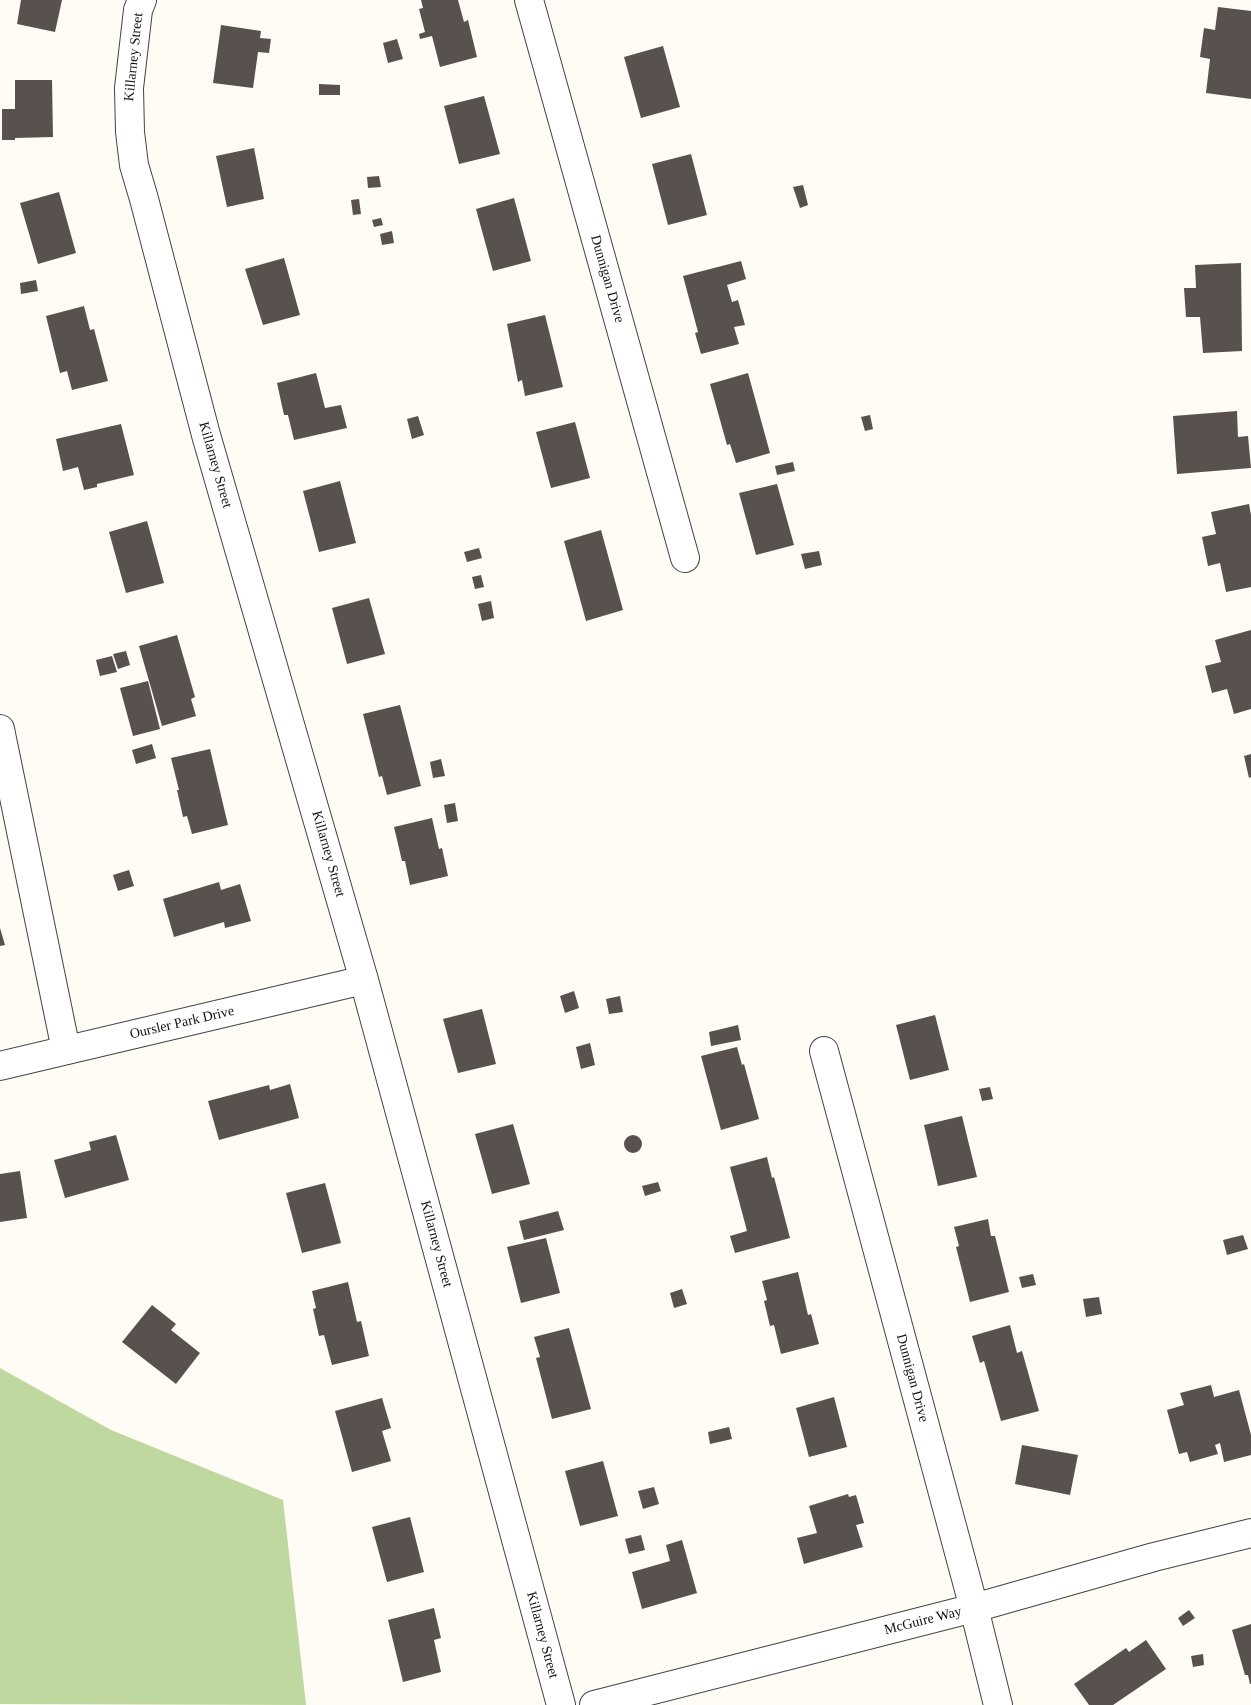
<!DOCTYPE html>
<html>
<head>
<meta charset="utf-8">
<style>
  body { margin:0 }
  canvas { display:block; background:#fefcf4 }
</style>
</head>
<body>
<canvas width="1251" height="1705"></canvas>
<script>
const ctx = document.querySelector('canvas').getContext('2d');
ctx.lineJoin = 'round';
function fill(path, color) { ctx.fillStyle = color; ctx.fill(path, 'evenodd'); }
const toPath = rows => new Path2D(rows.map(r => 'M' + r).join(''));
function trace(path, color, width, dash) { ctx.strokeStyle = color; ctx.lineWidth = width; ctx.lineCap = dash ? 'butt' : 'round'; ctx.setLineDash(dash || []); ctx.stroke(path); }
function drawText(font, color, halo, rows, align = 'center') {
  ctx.font = font + ' Georgia,serif'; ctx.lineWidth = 5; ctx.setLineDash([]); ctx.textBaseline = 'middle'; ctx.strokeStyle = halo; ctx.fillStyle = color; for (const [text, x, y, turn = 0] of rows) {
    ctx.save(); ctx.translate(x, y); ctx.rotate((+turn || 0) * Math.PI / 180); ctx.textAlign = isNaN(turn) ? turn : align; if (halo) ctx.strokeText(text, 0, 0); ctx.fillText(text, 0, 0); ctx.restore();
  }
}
const forest = toPath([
  [0,1368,111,1430,283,1500,306,1705,0,1704]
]);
const building = toPath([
  [21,0,62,0,55,32,17,24],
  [421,0,458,0,464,22,468,20,477,57,440,67,432,36,420,39,419,34,425,32,419,9,423,8],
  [1218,7,1251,11,1251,99,1206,93,1210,59,1200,57,1204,28,1215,30],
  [221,25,261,31,260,38,271,39,269,53,258,52,253,88,213,83],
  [397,39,403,59,388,63,383,43],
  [663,46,680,107,641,118,624,57],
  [15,80,52,80,53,137,15,138,15,140,2,140,2,109,15,109],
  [319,84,340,85,340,95,319,95],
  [484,96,500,154,459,164,444,106],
  [254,148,264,199,227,207,216,156],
  [691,154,707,215,668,225,652,164],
  [379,176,381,187,368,188,367,177],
  [803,185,808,205,800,208,793,187],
  [59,192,76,253,38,264,20,203],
  [514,198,531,261,493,271,476,209],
  [359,199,361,214,353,215,351,200],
  [381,218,383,225,374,227,372,220],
  [392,231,394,243,382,245,380,234],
  [284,258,300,315,263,325,245,269],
  [741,261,746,279,727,285,732,302,738,300,745,325,734,327,739,344,701,354,695,333,698,332,683,276],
  [1241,263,1242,351,1203,353,1200,317,1186,317,1184,288,1196,288,1195,265],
  [36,280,38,291,21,294,20,283],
  [84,306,90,330,94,329,108,381,72,390,67,371,60,373,46,316],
  [545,315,563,387,525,396,522,380,518,382,507,324],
  [316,373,325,408,341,405,347,428,294,440,288,415,284,415,277,383],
  [748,373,770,453,736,463,730,444,727,445,710,384],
  [1237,411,1238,437,1248,436,1251,468,1177,474,1173,416],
  [870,415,873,429,865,431,861,417],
  [418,416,424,435,412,439,407,419],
  [575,422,590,478,551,488,536,432],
  [121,424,134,475,97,484,97,487,84,490,78,467,63,471,56,439],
  [793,462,795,471,777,475,775,466],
  [340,481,356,543,319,552,303,491],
  [777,484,794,545,756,555,739,493],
  [1249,504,1251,515,1251,587,1226,592,1220,563,1208,566,1202,537,1216,534,1211,512],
  [147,521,164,583,126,593,109,532],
  [601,530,623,610,586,621,564,541],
  [479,548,482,558,467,562,464,552],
  [819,551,822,565,805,569,801,554],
  [481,575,484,587,475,589,472,577],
  [369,598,385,654,347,664,332,608],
  [491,601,494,618,482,621,478,604],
  [1251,630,1251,709,1234,714,1227,689,1212,693,1205,666,1221,662,1215,640],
  [177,635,195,697,191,699,196,716,162,726,139,646],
  [126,651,130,665,118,669,113,654],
  [112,656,117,672,100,676,96,660],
  [148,681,160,729,133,736,120,688],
  [400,705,421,786,387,795,382,776,379,777,363,714],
  [152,744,156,758,136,764,132,750],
  [210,749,228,825,192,834,187,816,183,817,177,790,179,790,171,758],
  [1251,754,1251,777,1249,778,1244,756],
  [441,759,445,776,433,778,430,762],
  [455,803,458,821,447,823,444,805],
  [432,818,439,849,442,848,448,876,410,885,405,861,402,861,394,827],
  [129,870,134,886,118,891,113,875],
  [219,882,221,890,240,884,251,921,225,928,224,922,174,937,163,899],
  [0,928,5,945,0,946],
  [574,991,579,1008,565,1013,560,996],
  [620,996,623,1012,609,1014,606,999],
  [482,1009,496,1064,458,1073,443,1019],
  [935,1015,949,1070,910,1080,896,1025],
  [738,1025,741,1040,711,1046,709,1032],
  [590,1043,595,1065,581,1069,576,1047],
  [737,1047,742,1065,744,1064,759,1119,721,1130,701,1056],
  [290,1084,299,1118,219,1140,208,1101,269,1085,270,1090],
  [990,1087,993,1099,982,1101,979,1089],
  [962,1116,977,1177,938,1186,924,1125],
  [513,1124,530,1184,492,1194,475,1134],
  '624 1144a9 9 0 1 1 18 0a9 9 0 1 1-18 0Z',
  [116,1135,129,1180,65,1198,54,1160,91,1150,89,1142],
  [767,1157,772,1178,774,1177,790,1238,735,1253,730,1236,747,1231,730,1167],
  [20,1171,27,1218,0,1222,0,1174],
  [658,1182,661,1191,645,1196,642,1186],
  [325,1183,341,1243,302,1253,286,1193],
  [558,1211,564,1230,524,1240,519,1221],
  [988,1219,991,1236,995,1236,1009,1292,970,1302,956,1247,959,1246,954,1227],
  [1243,1235,1248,1249,1227,1255,1223,1240],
  [546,1238,560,1293,521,1303,507,1247],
  [798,1272,808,1315,811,1314,819,1344,781,1354,774,1325,770,1326,764,1301,767,1300,762,1281],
  [1033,1274,1036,1285,1022,1288,1019,1277],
  [348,1282,357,1322,361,1321,369,1356,332,1365,324,1335,319,1336,313,1309,316,1308,312,1291],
  [682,1289,687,1304,674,1308,670,1293],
  [1099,1297,1102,1314,1086,1317,1083,1299],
  [152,1305,176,1324,171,1330,200,1353,176,1384,122,1342],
  [1010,1325,1017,1353,1022,1351,1039,1411,1001,1421,984,1361,980,1363,972,1336],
  [569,1328,591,1409,552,1419,536,1358,540,1357,534,1337],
  [1211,1385,1214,1397,1239,1390,1251,1435,1251,1455,1224,1462,1220,1443,1215,1445,1218,1454,1190,1462,1187,1452,1179,1454,1167,1410,1184,1405,1180,1393],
  [834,1397,847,1447,809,1457,796,1408],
  [382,1398,391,1428,382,1431,391,1461,352,1472,335,1411],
  [729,1427,732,1439,710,1444,708,1432],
  [1022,1445,1078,1455,1070,1495,1015,1484],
  [603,1461,618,1516,580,1526,565,1471],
  [654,1487,659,1504,643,1509,638,1491],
  [848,1494,849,1497,856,1495,864,1523,856,1525,863,1547,804,1564,797,1538,817,1533,809,1506],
  [410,1517,424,1572,387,1582,372,1527],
  [641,1535,645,1550,629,1554,625,1539],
  [682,1540,697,1593,642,1609,632,1572,670,1561,666,1545],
  [434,1608,441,1638,434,1640,441,1672,403,1682,388,1620],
  [1189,1610,1195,1618,1183,1626,1178,1618],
  [1251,1624,1251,1684,1250,1684,1248,1675,1245,1675,1232,1630],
  [1146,1640,1166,1669,1113,1705,1089,1705,1074,1684,1126,1648,1129,1652],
  [1203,1654,1204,1665,1193,1667,1191,1656]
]);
const minor = toPath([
  [142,0,138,10,129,88,130,132,134,165,144,199,206,435,364,980,561,1705],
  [529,0,685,558],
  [0,729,66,1050],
  [824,1051,974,1608,998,1705],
  [0,1066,364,980],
  [594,1705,974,1608,1154,1557,1251,1533]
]);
const streetNames = [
  ["Killarney Street",134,57,-84],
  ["Dunnigan Drive",607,279,74],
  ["Killarney Street",215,465,74],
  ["Killarney Street",328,854,74],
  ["Oursler Park Drive",182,1023,-13],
  ["Killarney Street",436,1244,75],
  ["Dunnigan Drive",912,1378,75],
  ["McGuire Way",923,1621,-14],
  ["Killarney Street",542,1635,75]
];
fill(forest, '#bed89f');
fill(building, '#59514d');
trace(minor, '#434343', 30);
trace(minor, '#fff', 28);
drawText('14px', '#101010', '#fff', streetNames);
</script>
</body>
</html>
